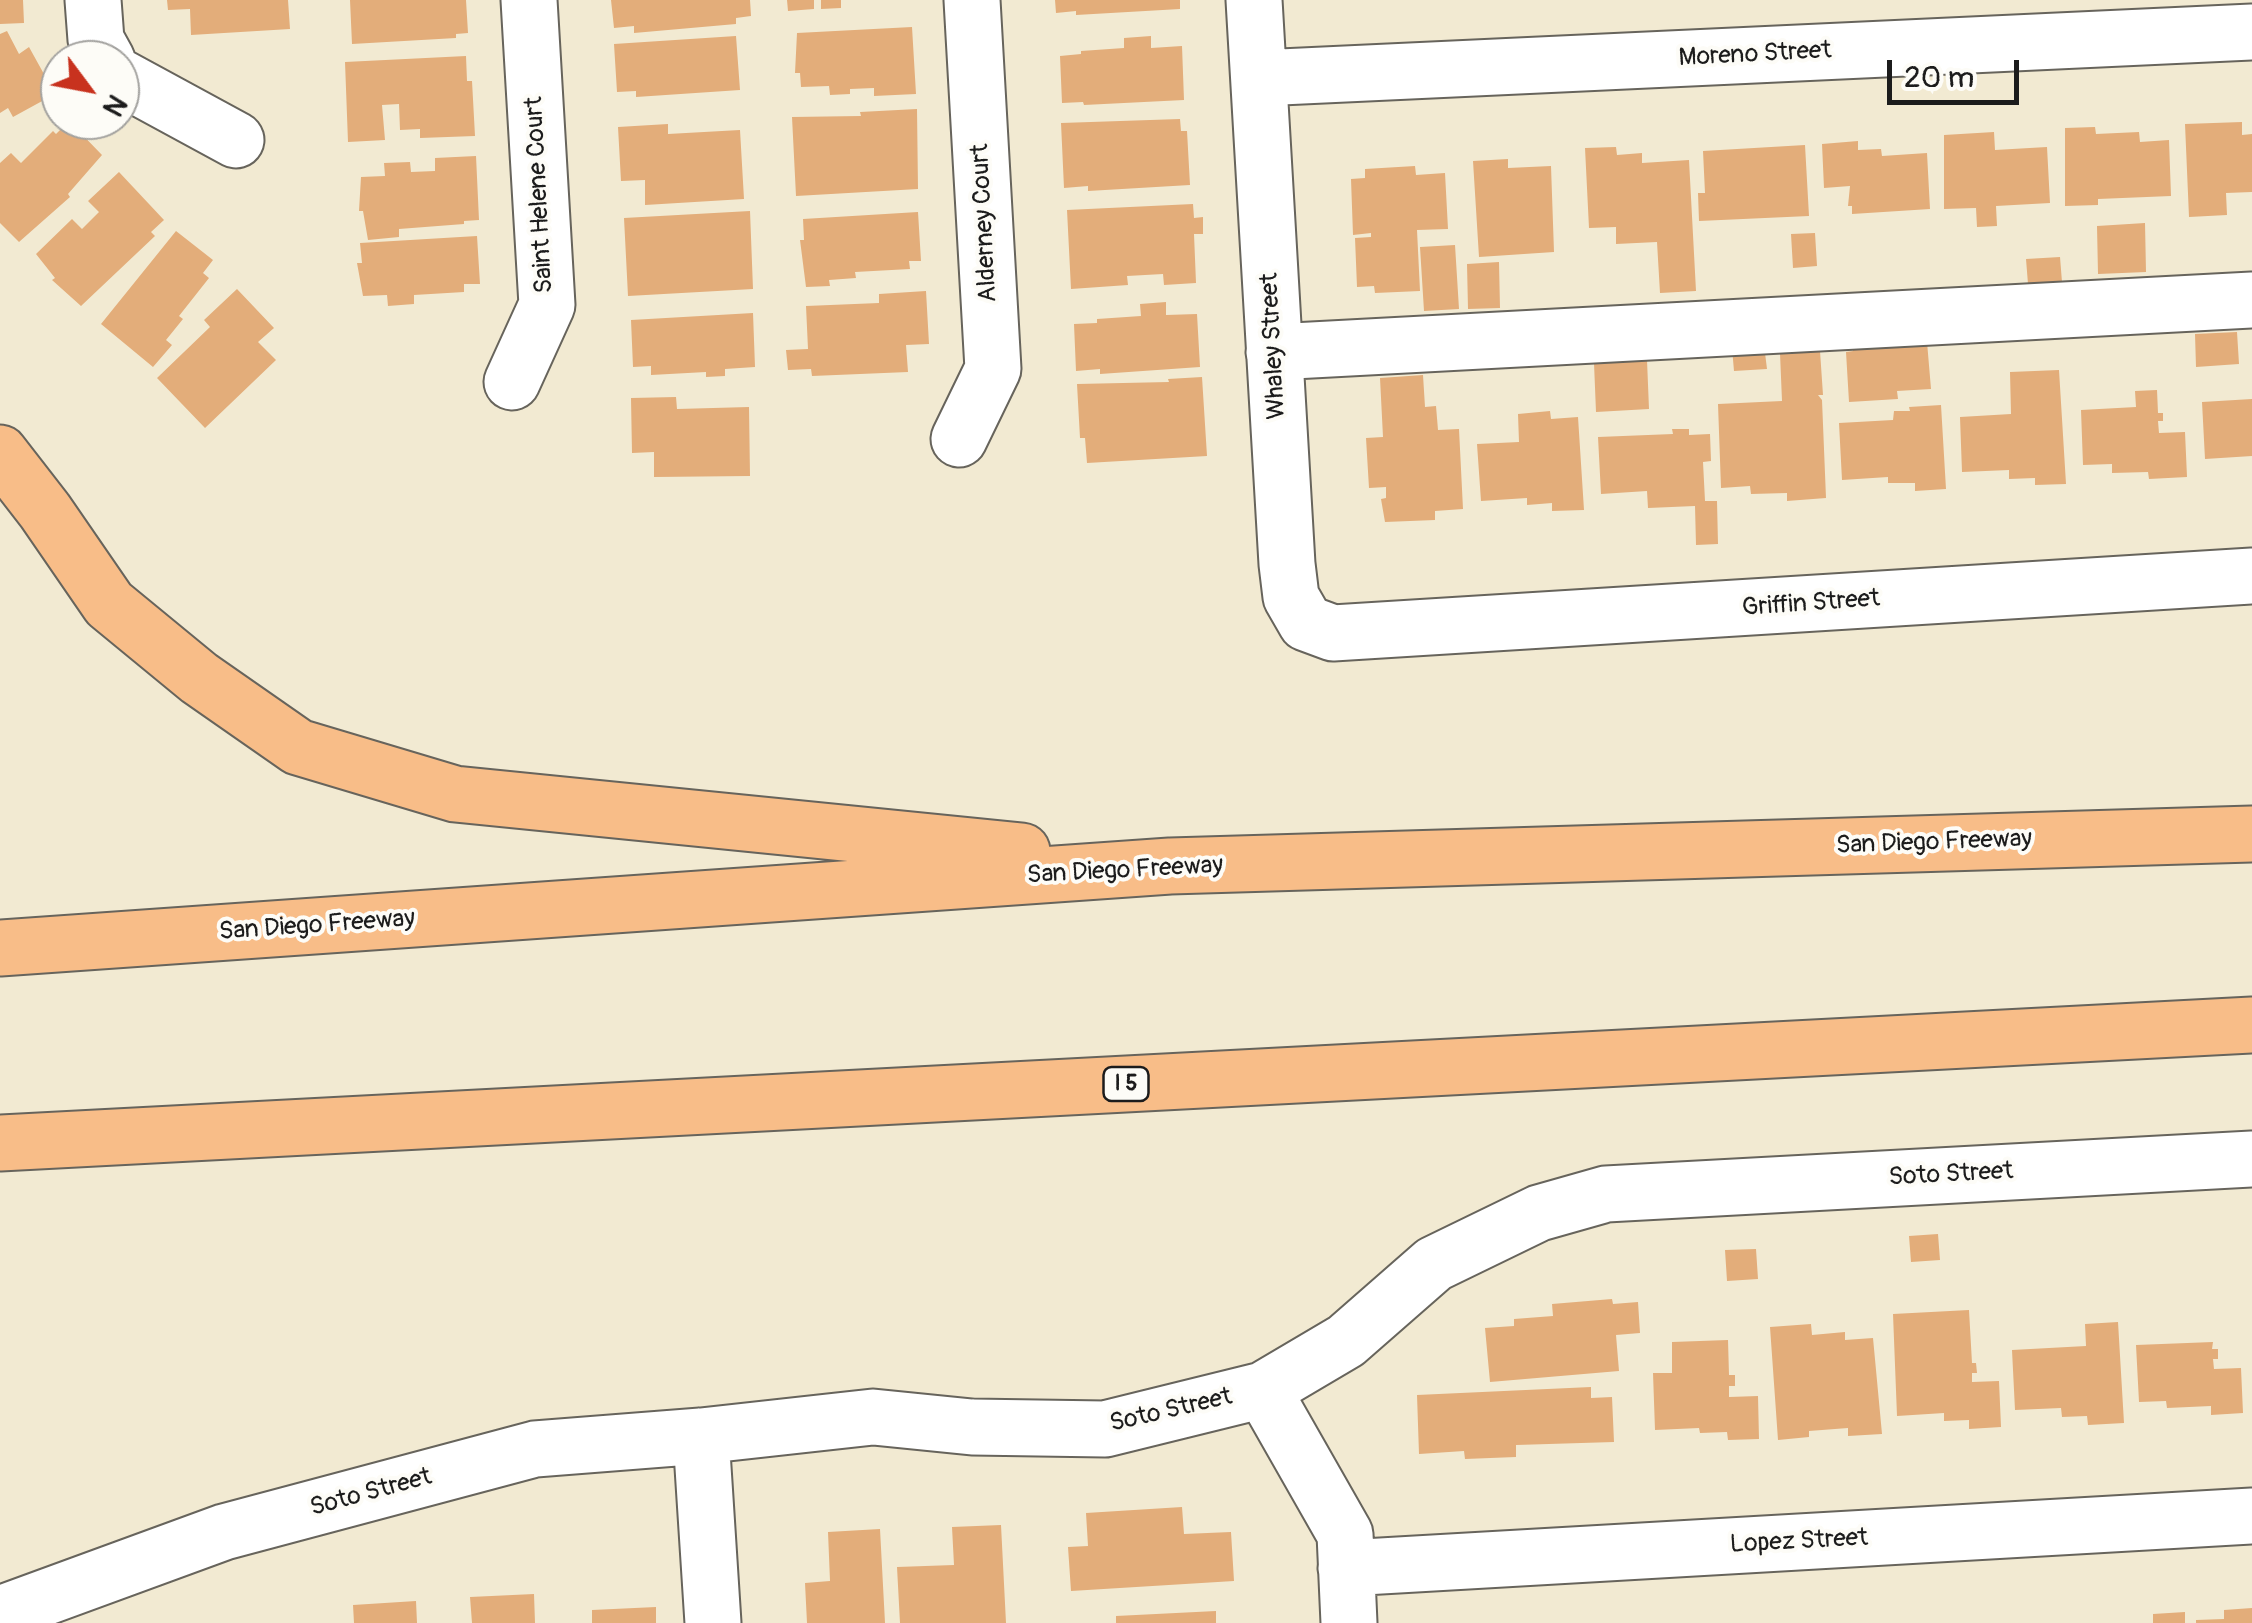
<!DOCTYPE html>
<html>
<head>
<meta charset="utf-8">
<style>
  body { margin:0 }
  #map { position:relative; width:2252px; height:1623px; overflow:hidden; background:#f2ead2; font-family:Pangolin,sans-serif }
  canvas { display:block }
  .north { position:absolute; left:40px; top:40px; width:100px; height:100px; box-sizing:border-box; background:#fdfcf7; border:2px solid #a3a29f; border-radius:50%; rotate:122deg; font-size:28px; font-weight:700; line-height:40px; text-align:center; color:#1c1c1c }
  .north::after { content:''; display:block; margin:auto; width:35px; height:45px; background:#c8321e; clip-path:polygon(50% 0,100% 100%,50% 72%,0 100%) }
  .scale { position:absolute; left:1887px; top:60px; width:132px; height:45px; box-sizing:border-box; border:5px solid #1c1c1c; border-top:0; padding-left:12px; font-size:30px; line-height:35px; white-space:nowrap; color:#1c1c1c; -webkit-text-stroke:8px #fdfcf7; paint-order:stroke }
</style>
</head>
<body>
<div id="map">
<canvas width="2252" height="1623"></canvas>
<div class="north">N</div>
<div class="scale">20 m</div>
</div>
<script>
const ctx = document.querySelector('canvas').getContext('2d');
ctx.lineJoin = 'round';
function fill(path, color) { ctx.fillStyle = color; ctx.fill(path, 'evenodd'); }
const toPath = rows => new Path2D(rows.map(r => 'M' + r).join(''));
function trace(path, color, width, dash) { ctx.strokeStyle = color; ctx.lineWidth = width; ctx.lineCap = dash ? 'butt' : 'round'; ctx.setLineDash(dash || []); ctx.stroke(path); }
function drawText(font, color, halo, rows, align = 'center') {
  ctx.font = font + ' Pangolin,sans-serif'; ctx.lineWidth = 8; ctx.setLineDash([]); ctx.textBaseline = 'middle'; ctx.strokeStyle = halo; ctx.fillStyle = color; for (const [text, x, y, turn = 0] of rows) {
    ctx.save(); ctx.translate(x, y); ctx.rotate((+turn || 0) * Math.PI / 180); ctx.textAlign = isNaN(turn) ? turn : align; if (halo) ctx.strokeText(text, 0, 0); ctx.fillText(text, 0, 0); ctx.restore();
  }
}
const building = toPath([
  [0,0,23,0,24,23,0,24],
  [167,0,288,0,290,29,191,35,190,9,168,10],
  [350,0,466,0,468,33,456,34,456,38,352,44],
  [611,0,750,0,751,16,736,18,736,24,634,33,634,26,614,28],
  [787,0,814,0,814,9,788,11],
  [821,0,841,0,841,8,821,9],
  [1055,0,1180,0,1180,9,1076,15,1076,11,1056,13],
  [912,27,916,94,874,96,874,88,850,89,850,94,830,95,829,86,801,87,800,73,795,73,797,33],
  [7,31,19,54,29,47,55,94,13,117,8,108,0,113,0,34],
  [736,36,740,90,636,97,636,91,617,92,614,44],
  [1151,36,1151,48,1182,46,1184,100,1084,105,1083,102,1062,103,1060,56,1081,54,1081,51,1124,48,1124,38],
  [466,56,467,81,472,81,475,136,420,138,420,129,400,130,399,104,382,105,385,140,348,142,345,62],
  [917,109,918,189,796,196,792,117,861,116,860,112],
  [1180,119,1181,131,1187,131,1190,185,1088,191,1088,186,1064,188,1061,123],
  [69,121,102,155,68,194,70,197,19,242,0,223,0,163,11,153,21,163,53,131,56,134],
  [2242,122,2242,135,2252,134,2252,192,2226,193,2227,215,2189,217,2185,124],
  [668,124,668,134,740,130,744,199,645,205,645,180,621,181,618,127],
  [2095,127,2096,134,2139,132,2140,142,2169,140,2171,196,2098,199,2098,205,2065,206,2065,128],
  [1994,132,1995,150,2047,147,2050,203,1996,206,1997,226,1977,227,1976,208,1944,209,1944,135],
  [1858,141,1858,150,1881,149,1882,156,1927,153,1930,209,1852,214,1852,206,1848,206,1850,186,1824,188,1822,144],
  [1805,145,1809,216,1699,221,1698,193,1705,193,1703,151],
  [1616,147,1617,155,1642,153,1642,163,1689,160,1696,291,1660,293,1657,242,1616,244,1616,227,1589,228,1585,148],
  [476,156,479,220,464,221,464,224,399,229,399,237,368,240,363,211,359,211,361,177,385,176,384,163,410,162,411,172,435,171,435,158],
  [1508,159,1508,168,1551,166,1554,252,1479,257,1473,161],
  [1415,166,1416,175,1445,173,1448,229,1417,230,1420,291,1375,293,1374,286,1357,287,1355,238,1371,237,1371,233,1353,235,1351,179,1365,178,1365,169],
  [119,172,164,220,151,232,155,236,81,306,52,280,55,278,36,254,72,219,82,229,99,212,88,201],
  [1193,204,1194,218,1203,217,1203,234,1194,234,1196,283,1164,285,1163,274,1127,276,1128,285,1071,289,1067,210],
  [750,211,753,289,628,296,624,218],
  [918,212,921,261,909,261,910,269,855,272,856,278,829,280,830,286,806,287,800,240,804,240,803,219],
  [2145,223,2146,272,2098,274,2097,226],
  [176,231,213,260,203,273,209,278,179,316,183,319,166,340,172,345,153,367,101,324],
  [1815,233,1817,266,1793,268,1791,234],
  [477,236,480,284,464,284,464,292,414,295,414,304,388,306,387,295,363,296,357,263,362,263,360,243],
  [1455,245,1459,309,1424,311,1420,247],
  [2060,257,2062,282,2028,284,2026,259],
  [1499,262,1500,308,1468,309,1467,264],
  [237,289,274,328,258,342,276,360,205,428,157,378,210,327,204,320],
  [926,291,929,344,906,345,908,372,812,376,811,369,788,370,786,350,808,349,806,306,879,303,879,294],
  [1166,302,1166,315,1197,314,1200,367,1100,374,1100,369,1076,371,1074,324,1097,323,1097,319,1141,316,1140,304],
  [753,313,755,367,725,369,725,376,706,377,706,372,651,375,651,366,633,367,631,320],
  [1926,330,1931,389,1897,391,1898,399,1849,402,1846,352,1853,351,1853,335],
  [2237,332,2239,364,2196,367,2195,334],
  [1764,345,1767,369,1734,371,1732,348],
  [1820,351,1823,395,1818,395,1822,400,1826,498,1787,501,1787,493,1751,494,1750,486,1721,488,1718,404,1782,401,1780,353],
  [1647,360,1649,409,1596,412,1594,363],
  [2059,370,2066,484,2035,485,2035,478,2009,479,2009,470,1962,472,1960,417,2011,414,2010,372],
  [1423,375,1425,407,1436,406,1438,430,1459,429,1463,509,1435,511,1435,520,1385,522,1381,499,1386,498,1386,487,1369,488,1366,438,1383,437,1380,378],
  [1202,377,1207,456,1087,463,1085,438,1080,438,1077,384,1169,382,1168,379],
  [2157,390,2158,413,2163,413,2163,421,2158,421,2159,433,2185,432,2187,477,2149,479,2148,472,2112,473,2112,464,2083,465,2081,410,2136,407,2135,391],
  [676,397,677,409,749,407,750,476,654,477,654,452,632,453,631,398],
  [2252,399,2252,456,2205,459,2202,402],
  [1941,405,1946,489,1915,491,1915,483,1888,483,1888,477,1842,480,1839,423,1893,420,1894,411,1910,411,1909,407],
  [1550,411,1551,419,1578,417,1584,510,1552,511,1552,503,1527,505,1527,498,1481,501,1477,444,1519,442,1518,414],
  [1672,429,1689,429,1689,435,1710,434,1711,461,1703,462,1705,501,1717,501,1718,544,1696,545,1695,506,1648,508,1647,491,1601,494,1598,437,1673,434],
  [1938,1234,1940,1260,1911,1262,1909,1236],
  [1756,1249,1758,1279,1727,1281,1725,1250],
  [1612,1299,1613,1304,1638,1302,1640,1333,1616,1335,1619,1371,1490,1382,1485,1328,1514,1326,1514,1319,1553,1316,1552,1304],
  [1969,1310,1972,1363,1976,1363,1977,1373,1972,1373,1972,1382,1999,1381,2001,1427,1969,1429,1969,1420,1944,1421,1944,1413,1897,1416,1893,1314],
  [2118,1322,2124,1423,2088,1425,2087,1416,2062,1417,2061,1408,2015,1410,2012,1350,2086,1346,2085,1324],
  [1811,1324,1812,1335,1845,1332,1845,1340,1873,1338,1882,1434,1848,1436,1848,1428,1809,1431,1809,1437,1778,1440,1770,1327],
  [1728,1340,1729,1375,1735,1375,1735,1386,1729,1386,1729,1397,1758,1396,1759,1439,1728,1440,1727,1432,1700,1433,1699,1428,1655,1430,1653,1373,1672,1373,1672,1342],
  [2213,1342,2212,1349,2218,1349,2218,1359,2213,1359,2214,1369,2241,1368,2243,1413,2211,1415,2211,1406,2167,1408,2166,1401,2139,1402,2136,1345],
  [1591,1387,1591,1398,1612,1397,1614,1442,1516,1445,1516,1457,1465,1459,1464,1451,1419,1454,1417,1395],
  [1182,1507,1184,1534,1231,1532,1234,1581,1071,1591,1068,1547,1088,1546,1086,1513],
  [1001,1525,1006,1623,900,1623,897,1567,954,1565,952,1527],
  [880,1529,885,1623,807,1623,805,1583,830,1581,828,1532],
  [534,1594,535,1623,472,1623,470,1597],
  [416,1601,417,1623,354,1623,353,1605],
  [656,1607,656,1623,592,1623,592,1610],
  [2252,1608,2252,1623,2196,1623,2196,1620,2224,1619,2224,1610],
  [1216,1611,1216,1623,1116,1623,1116,1616],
  [2185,1612,2185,1623,2153,1623,2153,1614]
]);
const minor = toPath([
  [93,0,96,40,107,60],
  [1254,0,1287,564,1291,597,1306,623,1333,633,2252,576],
  [120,77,236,140],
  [1259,78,2252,32],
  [1274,352,2252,300],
  [512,382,547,305,529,0],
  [959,439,993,369,972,0],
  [1263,1390,1345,1534,1349,1623],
  [701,1436,713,1623],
  [1346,1568,2252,1516],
  [0,1614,224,1532,535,1449,701,1436,873,1417,972,1427,1105,1429,1263,1390,1346,1341,1434,1264,1539,1213,1606,1194,2252,1159]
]);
const highway = toPath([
  [0,453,45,511,109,604,199,678,298,747,455,794,1022,851],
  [0,948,1170,866,2252,834],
  [0,1143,2252,1025]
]);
const shields = [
  [1126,1084,45]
];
const shieldNames = [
  ["I 5",1126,1084]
];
const streetNames = [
  ["Moreno Street",1755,55,-3],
  ["Saint Helene Court",540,195,-93],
  ["Alderney Court",985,223,-93],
  ["Whaley Street",1274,346,-93],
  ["Griffin Street",1811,604,-4],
  ["San Diego Freeway",1934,843,-2],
  ["San Diego Freeway",1125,871,-3],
  ["San Diego Freeway",317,926,-4],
  ["Soto Street",1951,1175,-3],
  ["Soto Street",1171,1411,-13],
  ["Soto Street",371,1493,-15],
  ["Lopez Street",1799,1542,-3]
];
fill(building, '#e3ad7a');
trace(minor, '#67645c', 59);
trace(highway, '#67645c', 59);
trace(minor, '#fff', 55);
trace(highway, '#f8bd88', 55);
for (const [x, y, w] of shields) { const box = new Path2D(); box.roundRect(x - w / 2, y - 17, w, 34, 8); ctx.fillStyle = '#fdfcf7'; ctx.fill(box); trace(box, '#1c1c1c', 2.5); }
drawText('bold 22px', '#1c1c1c', null, shieldNames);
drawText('25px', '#1c1c1c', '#fdfcf7', streetNames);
</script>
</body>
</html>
